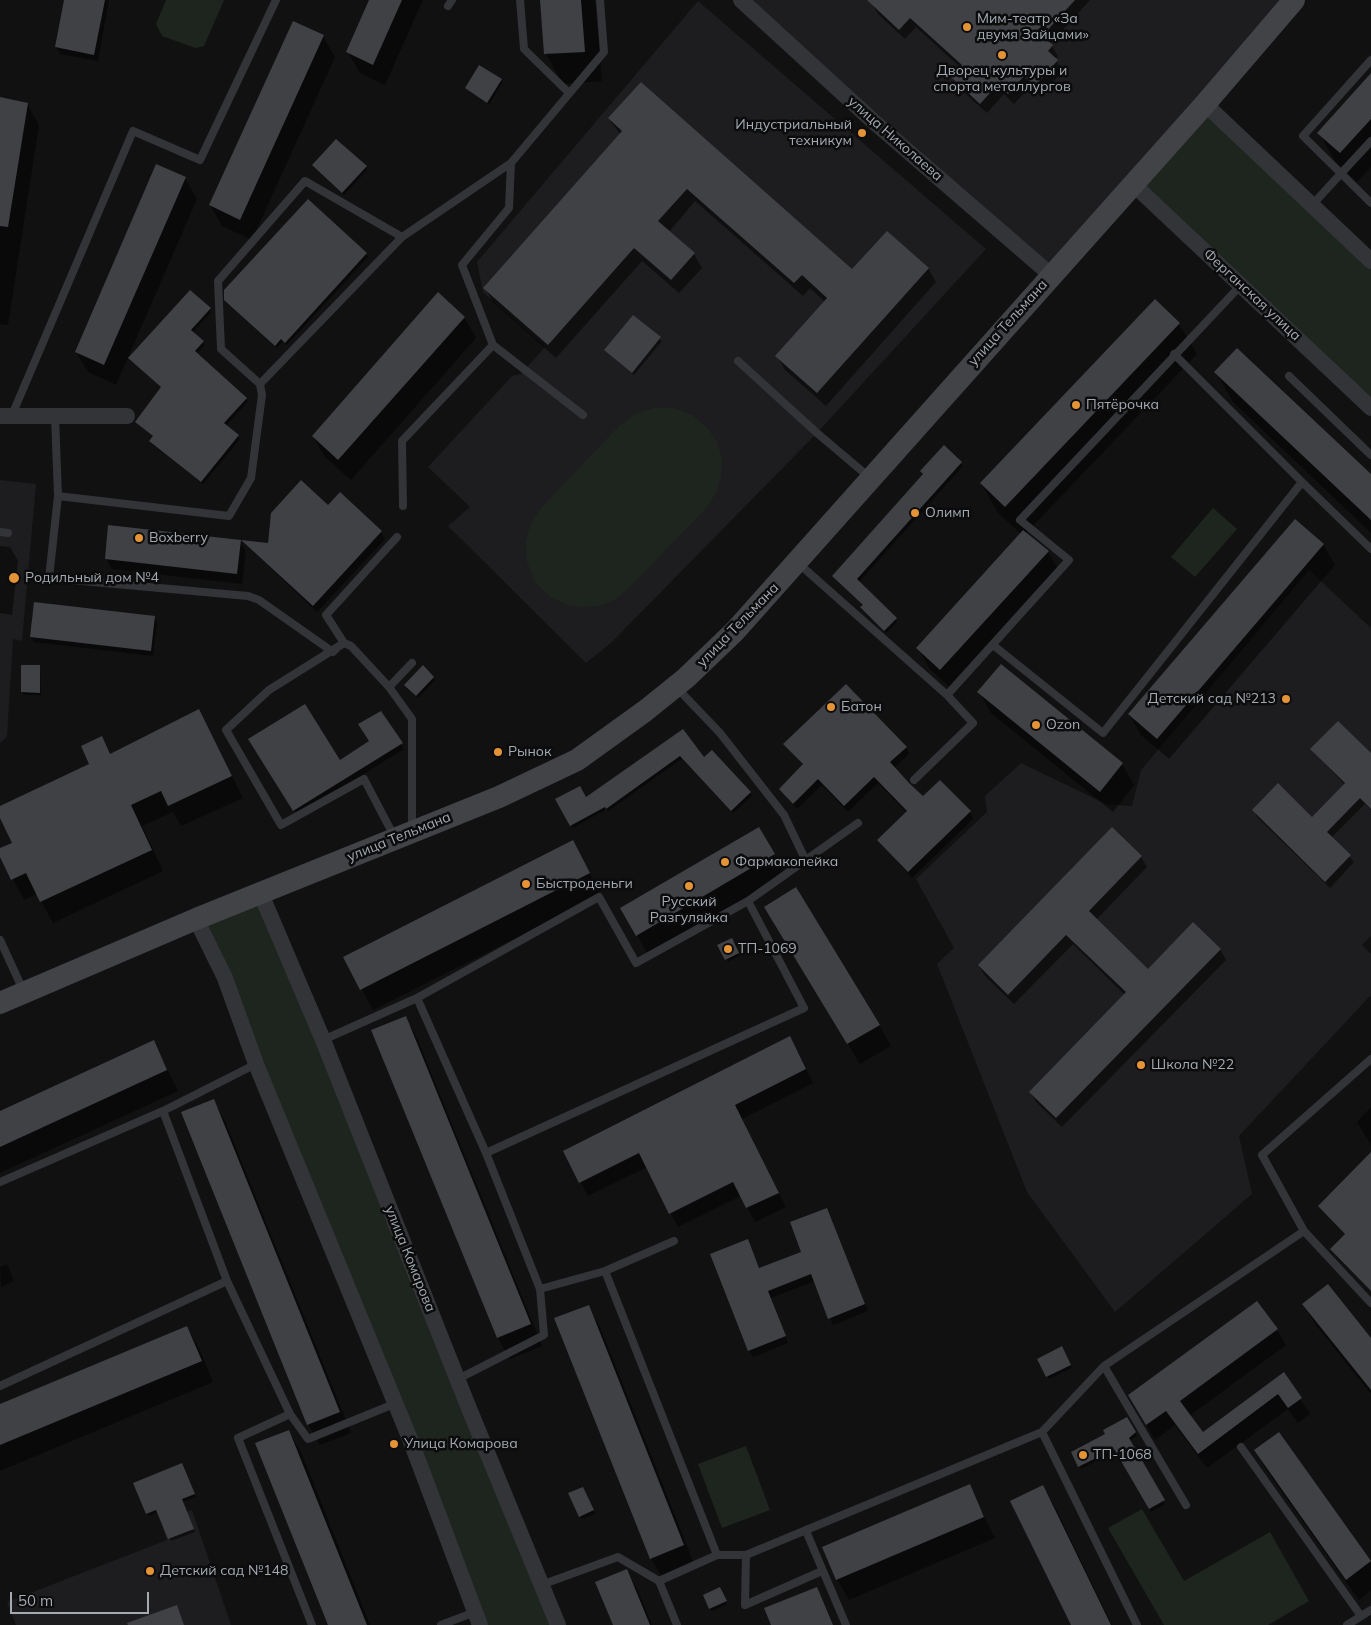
<!DOCTYPE html>
<html>
<head>
<meta charset="utf-8">
<style>
  body { margin:0 }
  #map { position:relative; width:1371px; height:1625px; overflow:hidden; background:#111112; font-family:Mulish,sans-serif }
  canvas { display:block }
  .scale { position:absolute; left:10px; top:1592px; width:139px; height:22px; box-sizing:border-box; border:2px solid #a3aab2; border-top:0; padding-left:6px; font-size:15px; line-height:18px; white-space:nowrap; color:#a3aab2; -webkit-text-stroke:4px #0c0c0d; paint-order:stroke }
</style>
</head>
<body>
<div id="map">
<canvas width="1371" height="1625"></canvas>
<div class="scale">50 m</div>
</div>
<script>
const ctx = document.querySelector('canvas').getContext('2d');
ctx.lineJoin = 'round';
function fill(path, color) { ctx.fillStyle = color; ctx.fill(path, 'evenodd'); }
const toPath = rows => new Path2D(rows.map(r => 'M' + r).join(''));
function trace(path, color, width, dash) { ctx.strokeStyle = color; ctx.lineWidth = width; ctx.lineCap = dash ? 'butt' : 'round'; ctx.setLineDash(dash || []); ctx.stroke(path); }
function drawText(font, color, halo, rows, align = 'center') {
  ctx.font = font + ' Mulish,sans-serif'; ctx.lineWidth = 5; ctx.setLineDash([]); ctx.textBaseline = 'middle'; ctx.strokeStyle = halo; ctx.fillStyle = color; for (const [text, x, y, turn = 0] of rows) {
    ctx.save(); ctx.translate(x, y); ctx.rotate((+turn || 0) * Math.PI / 180); ctx.textAlign = isNaN(turn) ? turn : align; if (halo) ctx.strokeText(text, 0, 0); ctx.fillText(text, 0, 0); ctx.restore();
  }
}
const built = toPath([
  [741,0,1294,0,1051,275],
  [698,1,986,249,817,433,611,643,586,663,448,526,470,507,428,467,512,376,521,374,545,347,483,292,477,262],
  [0,480,36,484,22,641,13,639,7,737,0,743],
  [1309,570,1371,628,1371,936,1362,945,1371,954,1371,995,1239,1136,1252,1194,1115,1312,1027,1192,937,964,954,948,916,879,987,812,985,796,1021,763,1106,804,1132,806,1141,770],
  [192,1510,231,1625,16,1625,7,1602,167,1540,161,1522]
]);
const green = toPath([
  [166,0,224,0,204,46,196,48,162,36,156,24],
  [1205,104,1371,261,1371,408,1132,183],
  [654,408,673,408,692,415,708,429,717,442,722,459,721,477,716,493,706,508,628,589,614,600,598,606,580,607,565,604,549,596,534,580,527,562,526,542,531,523,542,507,619,426,635,414],
  [1213,508,1237,529,1195,577,1171,557],
  [261,894,558,1625,480,1625,196,919],
  [746,1446,770,1510,722,1528,698,1464],
  [1142,1509,1184,1581,1270,1532,1309,1601,1268,1625,1164,1625,1108,1528]
]);
const shadow = toPath([
  [65,0,109,0,98,61,60,54,56,47],
  [371,0,423,0,385,85,360,73,348,52],
  [541,0,595,0,602,81,563,84,546,54],
  [875,0,1090,0,1050,44,1058,56,1055,59,1063,71,1041,95,1031,86,1014,104,1004,94,987,113,959,88,953,77,961,68,916,27,905,39,878,14,872,4],
  [323,36,335,57,252,240,222,226,210,205],
  [1371,75,1371,167,1357,182,1336,163,1319,133],
  [501,80,502,83,489,105,466,88],
  [0,98,27,104,39,125,8,325,0,324],
  [609,119,852,271,928,268,936,282,826,406,785,370,777,356,825,302,810,288,803,296,695,201,669,232,694,254,702,268,679,293,642,261,556,358,493,302,485,288,621,135],
  [313,165,366,167,367,170,344,195],
  [185,178,197,199,116,385,88,372,76,352],
  [366,254,368,257,287,345,283,341,277,348,228,303],
  [1155,300,1179,324,1197,354,1026,533,1048,552,1060,572,953,690,930,669,918,648,1021,534,998,513,981,483],
  [210,309,211,312,192,333,205,345,196,354,248,401,226,426,240,439,203,484,152,444,154,437,138,425,137,422,162,388,132,361],
  [633,316,662,341,634,375,605,350],
  [464,317,476,338,351,480,325,457,313,436],
  [1216,372,1371,476,1371,533,1233,402],
  [944,447,963,466,859,582,897,622,886,633,864,610,864,606,835,579,924,475],
  [341,494,381,532,385,539,317,612,243,542,269,545,329,507],
  [240,541,246,552,242,584,112,569,106,559],
  [1323,544,1335,565,1169,759,1141,735,1129,714],
  [0,546,10,547,18,561,12,615,0,613],
  [154,618,157,623,153,656,34,642,31,637],
  [40,666,41,695,24,695,22,692],
  [1001,666,1122,764,1134,785,1113,812,991,713,979,692],
  [423,667,435,680,418,698,407,688],
  [199,710,243,798,181,826,173,812,142,826,163,871,53,923,37,894,24,900,0,854,0,849,13,843,0,815,0,807,91,765,101,738,111,755],
  [381,713,404,749,297,815,250,740,339,762,371,742],
  [683,730,703,759,750,793,752,796,733,813,683,758,608,811,607,809,573,828,557,800,585,799],
  [785,744,906,747,909,754,894,768,923,798,970,812,973,819,912,878,879,840,907,813,878,783,848,812,822,785,797,809,780,789,804,766],
  [1311,749,1371,755,1371,810,1365,804,1332,837,1354,862,1330,888,1257,817,1254,810,1312,818,1345,785],
  [758,829,786,876,649,956,622,909],
  [1113,829,1141,857,1147,867,1096,920,1148,971,1220,949,1226,960,1062,1127,1036,1102,1030,1092,1125,995,1073,944,1014,1004,985,976,979,966],
  [584,862,601,895,373,1010,345,957],
  [778,928,879,1025,891,1046,860,1064],
  [731,940,739,956,728,962,719,946],
  [405,1017,417,1038,542,1346,510,1359,498,1338,373,1030],
  [153,1042,178,1091,0,1173,0,1113],
  [798,1052,813,1083,742,1119,786,1207,755,1222,741,1196,678,1227,647,1167,588,1196,565,1152],
  [213,1100,225,1121,351,1433,320,1445,308,1424],
  [1371,1107,1371,1145,1357,1122],
  [827,1209,868,1311,833,1325,815,1281,771,1298,788,1343,753,1357,749,1350,747,1241,760,1269,803,1252],
  [7,1264,14,1281,1,1287,0,1267],
  [1304,1305,1371,1340,1371,1394,1316,1325],
  [588,1306,600,1327,695,1566,663,1579,651,1558],
  [187,1328,199,1348,213,1382,0,1471,0,1405],
  [1277,1330,1286,1345,1189,1416,1202,1434,1283,1374,1310,1414,1298,1423,1288,1409,1207,1468,1175,1425,1155,1440,1129,1395],
  [1062,1348,1072,1368,1049,1379,1039,1359],
  [1127,1418,1137,1436,1129,1441,1165,1504,1151,1512,1116,1451,1081,1469,1072,1452,1107,1435],
  [289,1432,301,1452,370,1625,329,1625],
  [1279,1434,1371,1563,1371,1591,1359,1600,1267,1471,1255,1450],
  [183,1467,196,1497,183,1502,195,1532,171,1541,158,1512,149,1516,147,1513],
  [969,1486,995,1538,849,1600,837,1579],
  [1043,1487,1055,1507,1112,1625,1072,1625],
  [584,1491,595,1514,582,1519,580,1516],
  [626,1570,638,1591,652,1625,614,1625],
  [721,1592,727,1604,712,1611,710,1608]
]);
const building = toPath([
  [64,0,105,0,94,55,55,47],
  [369,0,402,0,373,65,346,52],
  [540,0,581,0,585,52,544,54],
  [867,0,1075,0,1042,36,1053,45,1048,51,1058,60,1035,86,1024,76,1008,94,998,84,980,104,951,77,962,65,910,18,899,30],
  [293,21,324,35,240,220,209,205],
  [479,65,502,79,487,103,465,88],
  [1371,73,1371,119,1340,153,1317,133],
  [641,82,852,269,887,231,929,268,817,393,775,356,827,298,802,275,794,283,687,189,658,221,695,253,671,280,634,248,548,345,483,288,622,131,608,118],
  [0,97,28,103,8,227,0,226],
  [336,139,367,166,342,193,312,165],
  [156,164,186,177,104,365,75,352],
  [308,199,367,253,285,343,281,339,275,346,224,300,224,290],
  [190,290,211,308,191,330,204,341,195,351,247,398,224,423,239,435,201,482,149,441,153,436,135,422,161,387,128,358],
  [438,292,465,317,338,460,312,436],
  [1155,299,1180,323,1005,507,980,483],
  [633,315,661,337,632,373,604,350],
  [1237,348,1371,474,1371,520,1214,372],
  [944,445,962,462,857,579,897,618,884,631,860,607,863,605,832,576,923,474,920,471],
  [301,480,328,505,340,492,382,531,313,606,241,540,268,543,271,513],
  [1295,519,1324,544,1157,739,1128,714],
  [108,525,241,540,237,574,105,559],
  [1023,530,1049,551,940,670,916,648],
  [34,602,155,616,151,651,30,637],
  [1001,664,1123,763,1100,792,977,692],
  [21,665,40,665,40,693,21,692],
  [423,665,434,677,416,696,404,685],
  [846,684,907,747,890,762,910,784,923,796,940,780,971,811,908,872,877,840,907,811,874,777,844,806,818,779,793,804,779,789,803,764,783,744],
  [305,704,340,760,369,741,358,724,381,711,403,743,293,811,248,739],
  [199,709,232,776,168,806,161,791,131,805,152,850,40,902,26,873,11,880,0,857,0,848,12,843,0,818,0,806,89,764,81,746,102,736,110,754],
  [1338,721,1371,753,1371,809,1360,798,1327,832,1351,855,1325,882,1252,810,1278,783,1312,817,1345,783,1310,749],
  [683,729,704,757,712,750,751,792,731,811,680,756,606,809,605,807,570,826,555,799,580,786,586,797],
  [759,827,775,854,636,936,620,908],
  [1112,827,1142,856,1089,911,1148,969,1193,922,1221,949,1056,1118,1029,1092,1126,992,1066,935,1008,995,978,965],
  [573,840,590,873,360,990,343,957],
  [796,887,880,1025,847,1044,764,907],
  [732,938,739,953,725,960,717,945],
  [406,1016,531,1324,497,1338,371,1030],
  [790,1036,806,1069,735,1105,779,1193,746,1208,733,1182,669,1214,639,1153,579,1183,563,1151],
  [154,1040,167,1070,0,1147,0,1111],
  [214,1099,340,1412,307,1425,181,1112],
  [1371,1152,1371,1291,1330,1249,1345,1234,1318,1206],
  [827,1208,865,1304,828,1319,811,1274,768,1291,786,1336,748,1351,710,1254,748,1239,759,1268,801,1252,790,1222],
  [1328,1284,1371,1338,1371,1390,1302,1304],
  [1257,1301,1278,1329,1180,1401,1203,1432,1284,1372,1302,1398,1288,1408,1278,1394,1198,1454,1166,1411,1146,1425,1128,1395],
  [589,1305,684,1545,650,1559,554,1318],
  [187,1326,202,1361,0,1445,0,1404],
  [1062,1346,1071,1365,1046,1377,1037,1359],
  [1127,1417,1136,1432,1129,1438,1165,1500,1149,1509,1114,1449,1078,1467,1071,1452,1105,1434,1103,1430],
  [289,1430,367,1625,328,1625,255,1443],
  [1279,1432,1371,1561,1346,1580,1254,1450],
  [182,1463,195,1494,182,1499,194,1529,168,1539,156,1510,146,1514,133,1483],
  [970,1484,984,1517,836,1580,822,1547],
  [1043,1485,1111,1625,1071,1625,1010,1501],
  [583,1487,594,1510,579,1517,568,1493],
  [627,1569,650,1625,613,1625,595,1582],
  [720,1587,727,1601,709,1609,703,1595],
  [817,1587,833,1625,771,1625,764,1608],
  [177,1605,184,1625,128,1625,127,1623]
]);
const lane = toPath([
  [520,0,524,49,569,93],
  [448,6,452,0],
  [1371,60,1303,136,1371,203],
  [1312,205,1371,141],
  [402,237,305,181,218,281,221,349,260,384,402,237,511,163],
  [493,345,583,415],
  [1174,354,1302,482],
  [738,361,817,433,869,477],
  [1289,376,1371,455],
  [12,415,133,131,200,160,276,0],
  [55,415,58,496,229,516,251,478,262,395,260,384],
  [58,496,49,578,248,596,259,600,333,652,336,649],
  [403,506,402,441,493,345,462,265,509,208,511,163,604,52,600,0],
  [0,532,8,533],
  [397,537,326,615,344,643,351,646,389,687,412,719,412,829],
  [798,563,947,695,973,723,914,780],
  [344,643,269,690,226,730,281,825,364,779,395,838],
  [993,645,1103,733,1302,482,1371,549],
  [389,687,412,663],
  [677,688,720,733,784,815,806,861],
  [947,695,1069,560,1020,520,1241,285],
  [0,940,23,990],
  [417,998,486,1153,540,1289,544,1335,458,1379],
  [323,1040,417,998,599,897,636,963,748,901,858,823],
  [1371,1059,1262,1155,1304,1231,1371,1303],
  [256,1064,163,1111,227,1281,290,1414,238,1438,312,1625],
  [486,1153,804,1008,748,901],
  [0,1182,163,1111],
  [605,1271,674,1241],
  [540,1289,605,1271,717,1555,659,1581],
  [0,1386,227,1281],
  [290,1414,308,1439,394,1404],
  [1042,1432,1137,1625],
  [1241,1447,1361,1616],
  [1186,1505,1104,1366,1304,1231],
  [806,1531,846,1625],
  [717,1555,746,1555,1042,1432,1104,1366],
  [746,1555,745,1605,822,1571],
  [541,1585,618,1557,659,1581,677,1625],
  [441,1625,475,1612],
  [1347,1625,1371,1610]
]);
const street = toPath([
  [741,0,873,121,1051,275],
  [1205,104,1371,261],
  [1132,183,1371,408],
  [0,416,127,416],
  [261,894,323,1040,468,1406,558,1625],
  [196,919,225,978,256,1064,410,1439,480,1625]
]);
const secondary = toPath([
  [0,1003,196,919,499,797,577,760,645,711,686,678,735,631,1205,104,1294,0]
]);
const markers = [
  [967,27,5,"#e59337"],
  [1002,55,5,"#e59337"],
  [862,133,5,"#e59337"],
  [1076,405,5,"#e59337"],
  [915,513,5,"#e59337"],
  [139,538,5,"#e59337"],
  [14,578,6,"#e59337"],
  [1286,699,5,"#e59337"],
  [831,707,5,"#e59337"],
  [1036,725,5,"#e59337"],
  [498,752,5,"#e59337"],
  [725,862,5,"#e59337"],
  [526,884,5,"#e59337"],
  [689,886,5,"#e59337"],
  [728,949,5,"#e59337"],
  [1141,1065,5,"#e59337"],
  [394,1444,5,"#e59337"],
  [1083,1455,5,"#e59337"],
  [150,1571,5,"#e59337"]
];
const poiNames = [
  ["Мим-театр «За",977,19],
  ["двумя Зайцами»",977,35],
  ["Дворец культуры и",1002,71,"center"],
  ["спорта металлургов",1002,87,"center"],
  ["Индустриальный",852,125,"right"],
  ["техникум",852,141,"right"],
  ["Пятёрочка",1086,405],
  ["Олимп",925,513],
  ["Boxberry",149,538],
  ["Родильный дом №4",25,578],
  ["Детский сад №213",1276,699,"right"],
  ["Батон",841,707],
  ["Ozon",1046,725],
  ["Рынок",508,752],
  ["Фармакопейка",735,862],
  ["Быстроденьги",536,884],
  ["Русский",689,902,"center"],
  ["Разгуляйка",689,918,"center"],
  ["ТП-1069",738,949],
  ["Школа №22",1151,1065],
  ["Улица Комарова",404,1444],
  ["ТП-1068",1093,1455],
  ["Детский сад №148",160,1571]
];
const streetNames = [
  ["улица Николаева",895,139,41],
  ["Ферганская улица",1252,295,43],
  ["улица Тельмана",1008,323,-48],
  ["улица Тельмана",738,625,-46],
  ["улица Тельмана",399,837,-22],
  ["улица Комарова",410,1259,68]
];
fill(built, '#1d1d1f');
fill(green, '#1e251e');
fill(shadow, '#0007');
fill(building, '#404145');
trace(lane, '#323437', 8);
trace(street, '#323437', 16);
trace(secondary, '#414347', 22);
for (const [x, y, r, color] of markers) { const dot = new Path2D(); dot.arc(x, y, r, 0, 2 * Math.PI); ctx.fillStyle = color; ctx.fill(dot); trace(dot, '#0c0c0d', 2); }
drawText('14px', '#a3aab2', '#0c0c0d', poiNames, 'left');
drawText('14px', '#a3aab2', '#0c0c0d', streetNames);
</script>
</body>
</html>
